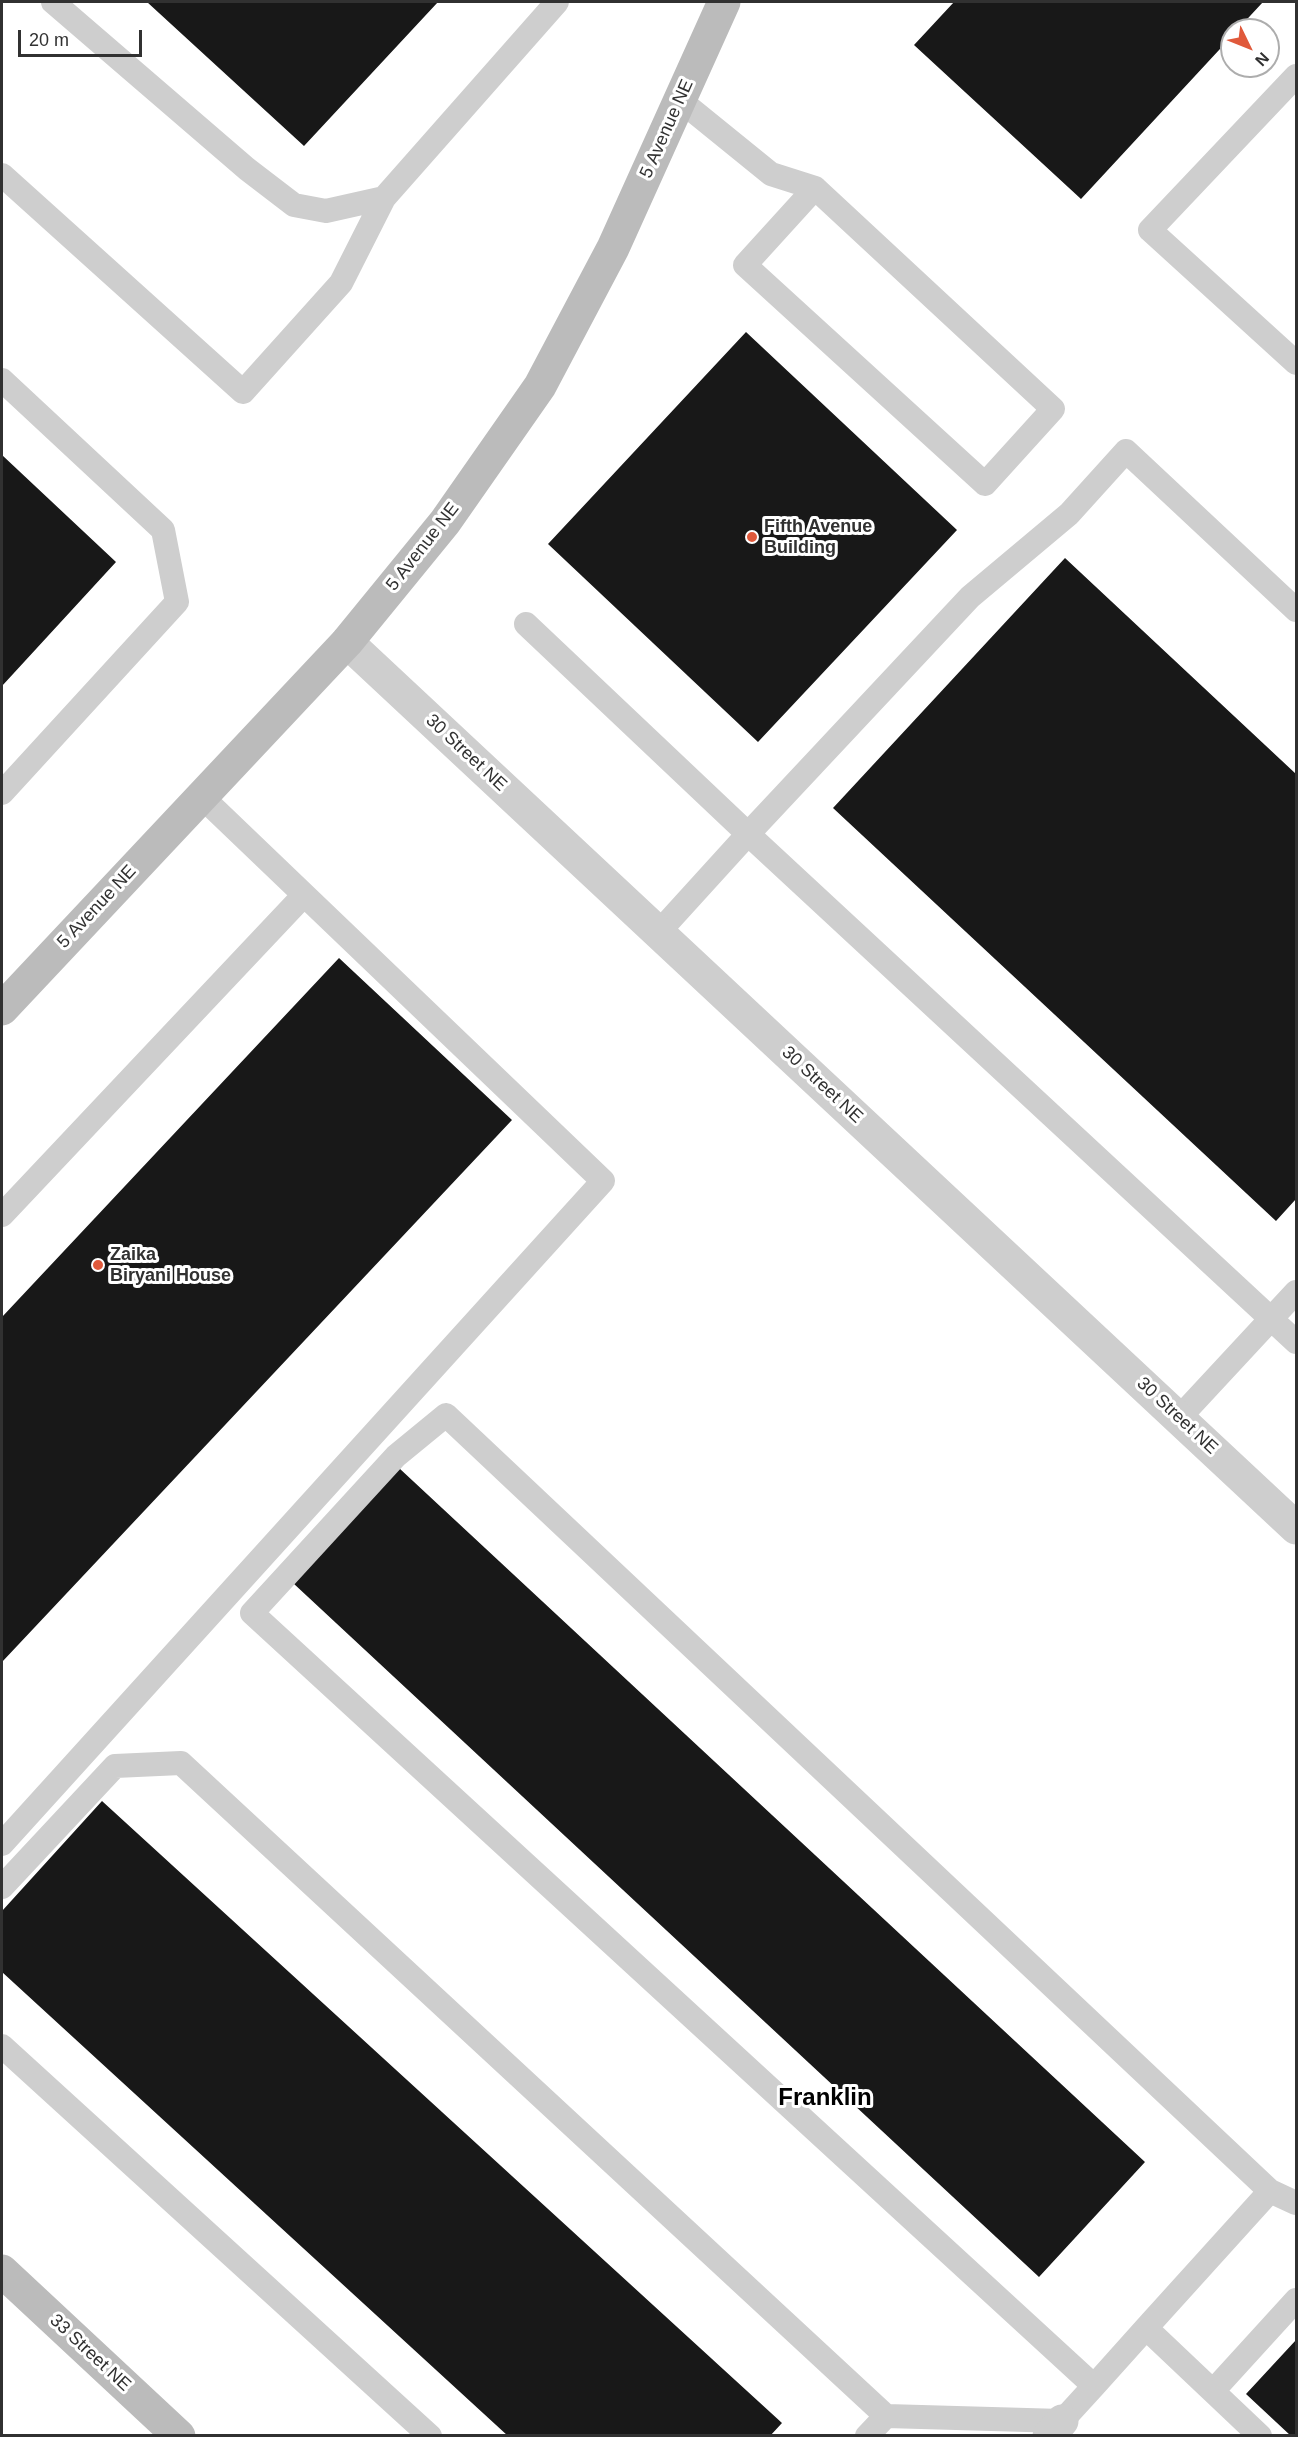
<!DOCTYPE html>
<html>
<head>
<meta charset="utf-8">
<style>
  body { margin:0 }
  #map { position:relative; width:1298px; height:2437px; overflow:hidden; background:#fff; font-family:Helvetica,sans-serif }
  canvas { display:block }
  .frame { position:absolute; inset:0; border:3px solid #313131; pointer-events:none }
  .north { position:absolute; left:1220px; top:18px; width:60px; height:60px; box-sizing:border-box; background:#fff; border:2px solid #adadad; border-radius:50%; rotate:133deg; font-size:16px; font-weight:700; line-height:24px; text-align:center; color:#313131 }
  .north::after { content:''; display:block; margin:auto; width:21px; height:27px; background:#e0593b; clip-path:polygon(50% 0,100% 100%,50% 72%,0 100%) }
  .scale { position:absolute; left:18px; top:30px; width:124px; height:27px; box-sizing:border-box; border:3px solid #313131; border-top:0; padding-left:8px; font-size:18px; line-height:21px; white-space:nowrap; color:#313131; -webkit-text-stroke:4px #fff; paint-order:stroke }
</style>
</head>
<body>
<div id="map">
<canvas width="1298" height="2437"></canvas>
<div class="frame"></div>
<div class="north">N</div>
<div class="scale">20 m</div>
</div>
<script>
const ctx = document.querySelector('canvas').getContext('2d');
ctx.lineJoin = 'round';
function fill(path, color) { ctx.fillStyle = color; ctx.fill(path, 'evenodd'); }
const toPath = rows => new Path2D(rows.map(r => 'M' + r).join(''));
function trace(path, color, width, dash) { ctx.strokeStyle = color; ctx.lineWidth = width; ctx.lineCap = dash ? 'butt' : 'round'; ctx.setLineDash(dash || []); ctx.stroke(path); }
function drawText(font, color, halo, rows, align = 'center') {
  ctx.font = font + ' Helvetica,sans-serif'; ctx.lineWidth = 6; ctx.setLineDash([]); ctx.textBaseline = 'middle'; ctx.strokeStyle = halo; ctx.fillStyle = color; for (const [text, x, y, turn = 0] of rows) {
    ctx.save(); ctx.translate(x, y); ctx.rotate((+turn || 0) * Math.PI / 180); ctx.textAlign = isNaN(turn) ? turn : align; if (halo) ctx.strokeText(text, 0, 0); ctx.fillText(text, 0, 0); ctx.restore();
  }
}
const building = toPath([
  [147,2,438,2,304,146],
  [954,2,1263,2,1237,30,1232,30,1232,36,1081,199,914,45],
  [746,332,957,530,758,742,548,544],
  [2,455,116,562,2,686],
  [1065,558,1296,774,1296,1199,1276,1221,833,808],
  [339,958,512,1120,2,1662,2,1317],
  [399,1468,1145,2162,1039,2277,293,1583],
  [102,1801,782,2423,770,2436,508,2436,2,1972,2,1911],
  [1296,2340,1296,2436,1291,2436,1246,2394]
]);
const lane = toPath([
  [53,2,247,169,294,205,326,211,384,198],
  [1296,76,1150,230,1296,363],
  [681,101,771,174,815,188,1053,409,985,484,745,265,815,188],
  [2,175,243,392,341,283,384,198,557,2],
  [2,380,163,530,177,602,2,793],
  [1296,610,1126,451,1069,514,970,597,748,834,1296,1342],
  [526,624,748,834,658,933],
  [2,1215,304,895],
  [1179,1418,1296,1292],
  [2,1844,603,1181,201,796],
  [2,1887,115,1766,181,1763,886,2416,867,2436],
  [2,2046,430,2436],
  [1270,2191,1296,2203],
  [1146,2328,1260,2436],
  [1213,2391,1296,2300],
  [886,2416,1062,2421,1094,2386,1146,2328,1270,2191,446,1415,396,1456,252,1613,1094,2386]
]);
const street = toPath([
  [347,642,1296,1528],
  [1049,2436,1062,2421]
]);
const secondary = toPath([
  [2,1009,347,642,445,522,540,386,613,248,724,2],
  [2,2271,179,2436]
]);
const markers = [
  [752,537,6,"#e0593b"],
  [98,1265,6,"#e0593b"]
];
const streetNames = [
  ["5 Avenue NE",667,129,-66],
  ["5 Avenue NE",423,547,-52],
  ["30 Street NE",466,753,43],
  ["5 Avenue NE",97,907,-47],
  ["30 Street NE",822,1085,43],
  ["30 Street NE",1177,1416,43],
  ["33 Street NE",90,2353,43]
];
const poiNames = [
  ["Fifth Avenue",764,527],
  ["Building",764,548],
  ["Zaika",110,1255],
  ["Biryani House",110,1276]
];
const districtNames = [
  ["Franklin",825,2098]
];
fill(building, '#181818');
trace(lane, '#cecece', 24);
trace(street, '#cecece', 33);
trace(secondary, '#bbb', 33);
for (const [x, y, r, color] of markers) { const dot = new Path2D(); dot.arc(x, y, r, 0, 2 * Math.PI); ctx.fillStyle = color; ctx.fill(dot); trace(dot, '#fff', 2); }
drawText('18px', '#313131', '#fff', streetNames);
drawText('bold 18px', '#313131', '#fff', poiNames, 'left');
drawText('bold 24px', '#000', '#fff', districtNames);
</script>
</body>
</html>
